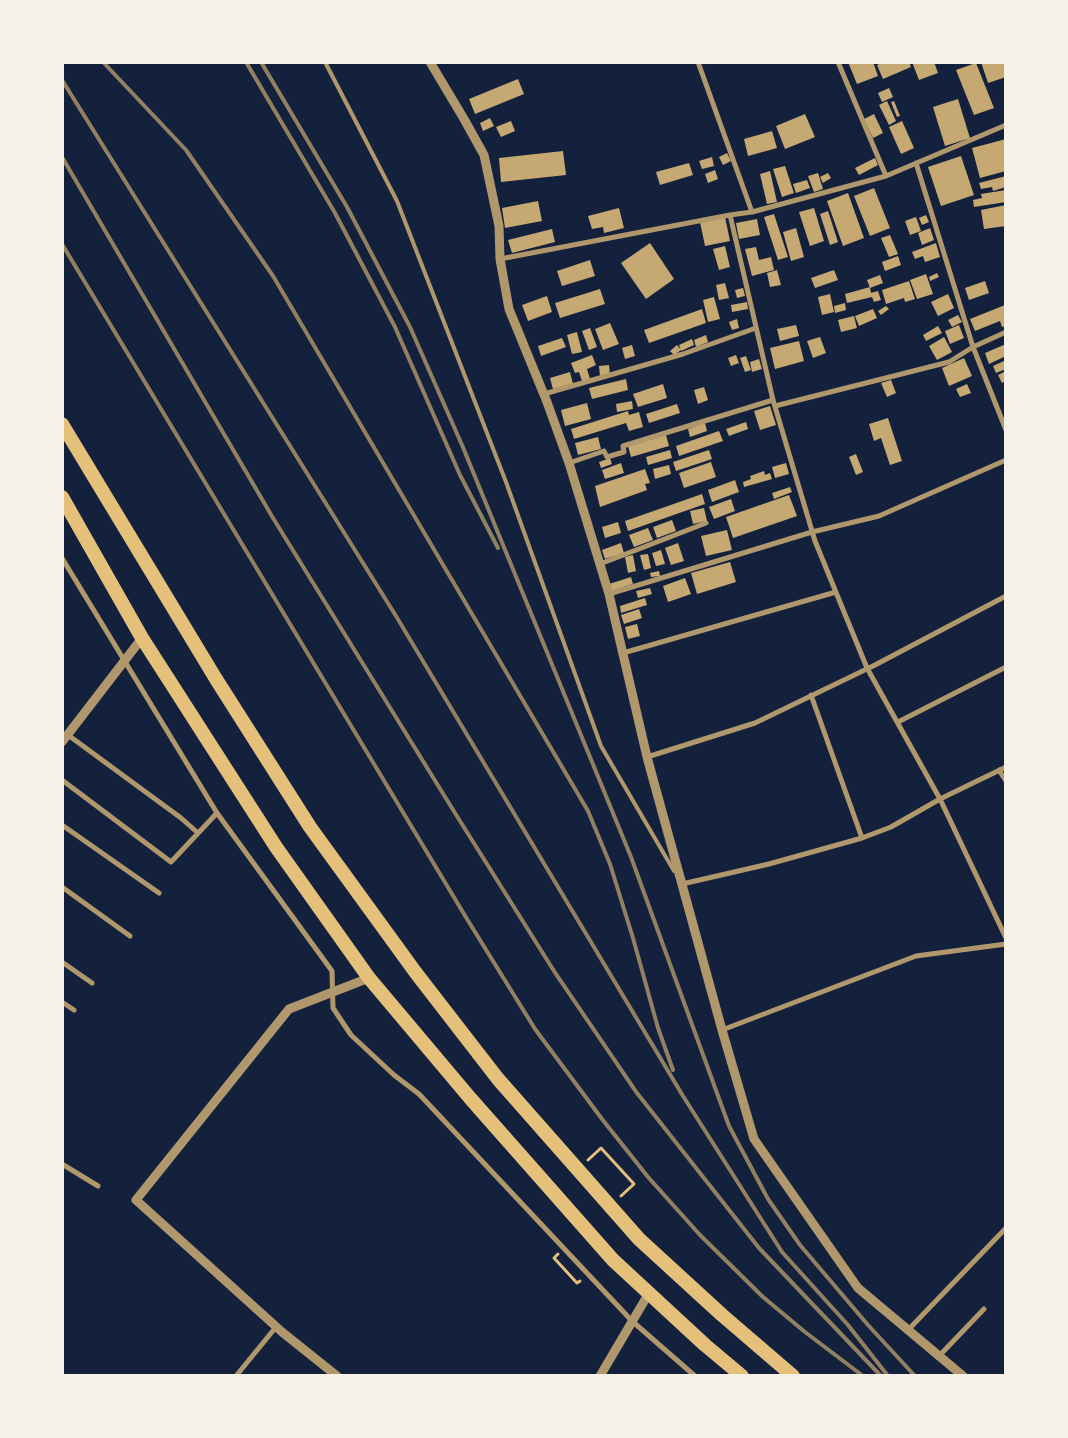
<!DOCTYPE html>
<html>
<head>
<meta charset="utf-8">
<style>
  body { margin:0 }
  #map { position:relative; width:1068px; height:1438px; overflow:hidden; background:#14213d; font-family:"Space Grotesk",sans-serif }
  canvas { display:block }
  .frame { position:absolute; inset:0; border:64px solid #f6f1e7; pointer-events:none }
</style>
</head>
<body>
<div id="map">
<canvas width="1068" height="1438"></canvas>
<div class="frame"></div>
</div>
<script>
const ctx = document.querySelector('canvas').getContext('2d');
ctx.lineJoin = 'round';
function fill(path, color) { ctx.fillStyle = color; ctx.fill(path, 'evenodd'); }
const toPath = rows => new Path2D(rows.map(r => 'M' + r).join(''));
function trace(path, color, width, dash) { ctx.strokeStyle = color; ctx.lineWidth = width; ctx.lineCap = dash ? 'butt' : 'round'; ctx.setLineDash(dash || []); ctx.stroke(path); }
const building = toPath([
  [848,62,873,62,878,76,857,84],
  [883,62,909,62,911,67,883,79,877,65],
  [912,62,934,62,938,73,919,80],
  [981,62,1006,62,1006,77,988,83],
  [976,63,994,108,974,115,956,70],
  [518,79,524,94,475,114,469,99],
  [889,88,893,97,882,102,878,93],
  [958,99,970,138,945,146,933,107],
  [887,101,896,121,889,125,879,105],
  [894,101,900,116,897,117,891,102],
  [805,114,815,137,785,149,776,126],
  [874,114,883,133,873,138,864,119],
  [490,118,494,126,483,131,480,123],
  [511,121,515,131,501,137,496,127],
  [902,121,914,148,901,154,889,127],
  [772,131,777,148,748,156,744,139],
  [1006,139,1006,171,980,178,972,148],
  [563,151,566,175,501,182,499,158],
  [727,153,731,161,723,165,719,157],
  [961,156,974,195,941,206,928,167],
  [712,157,714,166,702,169,699,161],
  [875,158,878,165,859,175,855,168],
  [689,163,693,175,660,185,656,172],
  [785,166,794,193,782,197,773,169],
  [715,170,718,179,708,183,705,174],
  [770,171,777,202,767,204,760,174],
  [818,173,823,189,814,192,808,176],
  [828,173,831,178,823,183,820,177],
  [1006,176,1006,187,993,191,992,187,981,189,979,183],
  [807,180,810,188,796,193,793,184],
  [874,188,890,228,870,236,854,196],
  [1006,190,1006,202,974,207,973,200,982,198,981,194],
  [848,193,864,238,843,246,827,201],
  [538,201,542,221,505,228,502,208],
  [1006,205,1006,226,984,229,981,210],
  [619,208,624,228,604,233,603,227,592,229,588,216],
  [814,208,824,241,810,246,799,212],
  [828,211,838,242,830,245,820,214],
  [774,214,788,257,778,260,764,217],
  [926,215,929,222,922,225,919,218],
  [725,217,730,241,705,246,700,222],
  [916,217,921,231,910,235,905,221],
  [757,219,760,235,739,239,736,223],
  [796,228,804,257,791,261,783,232],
  [930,228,934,240,922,245,918,233],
  [552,229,555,242,512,253,508,240],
  [890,235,898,254,889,257,881,238],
  [650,243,674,279,646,299,621,263],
  [936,243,940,257,925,262,923,256,915,259,912,252],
  [725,246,730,267,719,270,713,249],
  [756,247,759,260,771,257,774,270,752,276,745,249],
  [898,256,901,265,885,271,882,262],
  [590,260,595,276,562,286,557,271],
  [777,270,781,285,770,287,767,273],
  [834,270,838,280,815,288,811,278],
  [937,273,939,277,930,281,929,277],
  [926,274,933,294,917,299,910,280],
  [880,275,883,283,870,288,867,280],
  [909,281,915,299,905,302,904,298,886,304,882,290],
  [985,281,989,293,969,300,965,288],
  [725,283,729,298,719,300,716,285],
  [870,287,871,293,878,291,881,300,874,302,872,297,847,303,845,294],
  [743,288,745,296,737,298,735,290],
  [600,289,605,304,560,318,555,303],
  [830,294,834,312,822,315,818,297],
  [948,294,954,308,938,316,931,302],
  [547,296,552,312,528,321,522,305],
  [714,297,720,319,708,322,703,300],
  [747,302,748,309,732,312,731,305],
  [845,303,846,310,835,313,834,306],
  [1005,305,1006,326,1002,327,1000,321,975,331,970,319],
  [886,306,889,309,881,315,878,311],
  [702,309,706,323,649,343,644,330],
  [873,309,877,318,859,326,855,316],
  [958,315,962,322,952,327,948,320],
  [854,316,857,328,841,332,838,320],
  [737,319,739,328,732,330,729,322],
  [610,323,619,344,603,350,595,329],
  [796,325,799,336,780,341,777,329],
  [959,325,964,338,950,344,945,331],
  [938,326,942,333,926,341,923,335],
  [590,328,597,347,589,350,582,331],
  [577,332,582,352,572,354,567,335],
  [706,335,708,342,696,347,694,340],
  [820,337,826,353,813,358,807,341],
  [944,337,952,352,937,360,929,346],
  [562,338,566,347,541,356,538,346],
  [692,339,694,345,681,351,679,345],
  [799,341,804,361,775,369,770,348],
  [1006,344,1006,356,989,364,985,353],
  [632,345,635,356,625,359,622,348],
  [677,345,681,350,674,355,670,351],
  [592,355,596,365,587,369,590,379,582,381,579,372,575,373,571,363],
  [736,355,739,363,731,366,728,358],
  [746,356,751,370,745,372,740,358],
  [964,358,972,376,949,386,942,368],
  [759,359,762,369,752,372,750,362],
  [1006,360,1006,369,996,373,993,366],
  [609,365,610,375,600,376,599,366],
  [1006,371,1006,381,1002,383,998,375],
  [570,372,573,384,553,389,550,378],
  [626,379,628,390,592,399,589,388],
  [891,380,896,393,887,397,881,383],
  [663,384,667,398,638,407,633,394],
  [967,384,971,393,960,397,956,389],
  [704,387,708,400,698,404,694,390],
  [632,401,633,409,617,412,616,404],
  [587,403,591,419,565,426,561,410],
  [677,404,680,413,649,423,646,414],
  [770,406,776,425,760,430,754,411],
  [628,411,629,415,639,412,643,427,629,431,626,423,574,439,571,429],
  [888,418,902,461,890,465,881,438,874,441,869,424],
  [746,422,748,429,729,436,726,429],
  [705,423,707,431,690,437,688,429],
  [719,431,723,441,679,456,676,446],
  [666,435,669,446,631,457,628,446],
  [598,437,601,449,578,455,575,443],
  [670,450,672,458,648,465,646,457],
  [709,450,712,459,676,471,673,462],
  [856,454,863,472,856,475,849,457],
  [610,458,612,464,601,468,599,462],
  [711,462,716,477,684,488,679,473],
  [621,463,624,473,605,479,602,470],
  [786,463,789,474,775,478,772,467],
  [669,465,671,474,655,479,653,469],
  [645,469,650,483,645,484,647,490,600,507,595,486],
  [764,471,765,475,770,473,772,479,744,487,743,482,751,479,750,476],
  [735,480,739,492,712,502,708,490],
  [790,487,792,492,774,499,772,493],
  [702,494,705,504,628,531,625,521],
  [789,495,797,516,733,538,726,517],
  [731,499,735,511,714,519,709,507],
  [704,508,707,521,693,524,690,511],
  [672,520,676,531,657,538,653,527],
  [618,522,621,533,605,538,602,527],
  [648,528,653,540,634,547,629,535],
  [727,530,732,550,706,556,701,536],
  [621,543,624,553,605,559,602,550],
  [678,543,684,561,671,565,665,548],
  [661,550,665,564,656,566,652,553],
  [648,554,651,568,644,570,640,555],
  [633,555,636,571,628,573,625,557],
  [730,562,736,582,697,594,691,573],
  [659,571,660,576,651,577,650,573],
  [631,577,633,584,611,591,609,584],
  [685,578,691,594,668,602,663,586],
  [650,588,652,594,638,598,636,591],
  [645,598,647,605,621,613,620,606],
  [639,609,642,618,624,624,621,615],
  [637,624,640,636,628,639,625,627]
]);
const path = toPath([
  [588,1160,601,1148,634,1184,621,1196],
  [558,1254,554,1258,577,1283,580,1281]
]);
const service = toPath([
  [325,62,397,201,506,482,601,746,674,871]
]);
const minor = toPath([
  [698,62,752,212],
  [838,62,886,176],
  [916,163,973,347,1006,430],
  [730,215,773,400,815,541,867,668,940,799,1006,938],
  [500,259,730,215,752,212,886,176,1006,125],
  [544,394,683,354,756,328],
  [775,406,949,362,973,347,1006,332],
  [569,463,604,451,607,457,624,452,623,446,773,400],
  [62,558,217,813,332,971,333,1008,351,1035,394,1075,419,1094,632,1321,695,1376],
  [600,564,706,523],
  [609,594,812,532,879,516,1006,460],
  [623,653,836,592],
  [811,695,862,838],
  [898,722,1006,667],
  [68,735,181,818,198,833],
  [647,757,755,723,875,665,1006,596],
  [999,770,1006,781],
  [62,780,171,862,217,813],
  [62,825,159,893],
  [682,884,769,864,862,838,891,827,940,799,1006,767],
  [62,887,130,936],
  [62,962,92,983],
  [62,1002,74,1010],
  [722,1030,916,956,1006,944],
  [62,1164,98,1186],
  [909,1329,1006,1228],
  [940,1355,984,1309],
  [236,1376,276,1327]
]);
const tertiary = toPath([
  [430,62,464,119,484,155,499,226,500,259,509,309,547,402,569,463,609,594,647,757,722,1030,754,1139,858,1288,963,1376],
  [62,742,142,638],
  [337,1376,282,1332,136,1200,289,1009,369,978],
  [600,1376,649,1293]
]);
const trunk = toPath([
  [62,424,216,679,310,827,416,973,498,1079,639,1239,722,1315,793,1376],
  [62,497,142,638,276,847,369,978,470,1098,613,1260,705,1345,742,1376]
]);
const rail = toPath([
  [103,62,186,150,273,276,588,811,610,864,633,938,658,1028,673,1070],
  [246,62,335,213,395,327,460,475,498,548],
  [261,62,347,207,410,327,462,445,631,857,729,1126,768,1199,800,1245,868,1325,915,1376],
  [62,80,396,616,683,1096,782,1252,848,1325,888,1376],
  [62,157,273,518,455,813,554,971,637,1093,759,1248,881,1376],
  [62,244,467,919,535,1029,602,1119,648,1177,700,1235,763,1297,805,1332,863,1376]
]);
fill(building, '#c6a872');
trace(path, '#e5c07b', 3);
trace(service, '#b1986c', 4);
trace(minor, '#b1986c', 5);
trace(tertiary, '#b1986c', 9);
trace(trunk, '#e5c07b', 14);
trace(rail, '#918062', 4);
</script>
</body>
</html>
